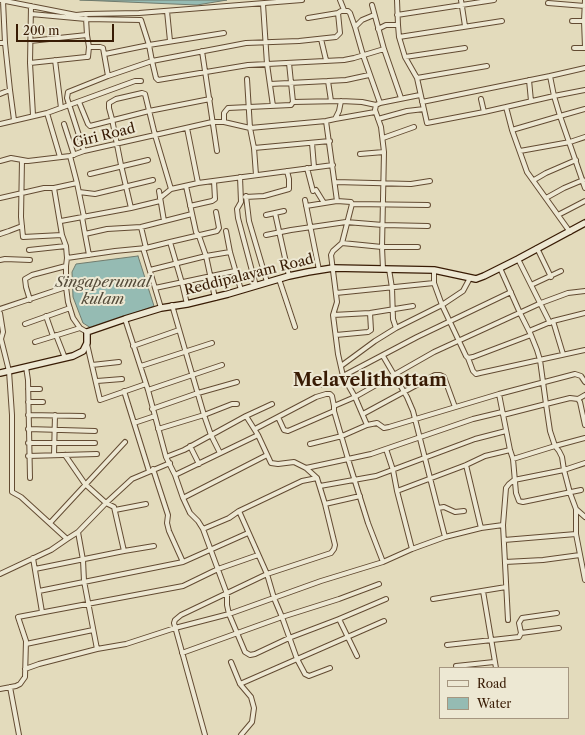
<!DOCTYPE html>
<html>
<head>
<meta charset="utf-8">
<style>
  body { margin:0 }
  #map { position:relative; width:585px; height:735px; overflow:hidden; background:#e3dbbc; font-family:"Libre Caslon Text",serif }
  canvas { display:block }
  .legend { position:absolute; left:439px; top:667px; width:130px; height:52px; box-sizing:border-box; background:#ede8d3; border:1px solid #a59680; margin:0; padding:5px 7px; list-style:none; font-size:12px; color:#381b04 }
  .legend li { display:flex; align-items:center; gap:8px; height:20px }
  .legend b { width:20px; border:1px solid #a59680 }
  .scale { position:absolute; left:16px; top:24px; width:98px; height:18px; box-sizing:border-box; border:2px solid #381b04; border-top:0; padding-left:5px; font-size:12px; line-height:14px; white-space:nowrap; color:#381b04; -webkit-text-stroke:3px #ede8d3; paint-order:stroke }
</style>
</head>
<body>
<div id="map">
<canvas width="585" height="735"></canvas>
<ul class="legend">
<li><b style="height:5px;background:#ede8d3"></b>Road</li>
<li><b style="height:11px;background:#95bbb3"></b>Water</li>
</ul>
<div class="scale">200 m</div>
</div>
<script>
const ctx = document.querySelector('canvas').getContext('2d');
ctx.lineJoin = 'round';
function fill(path, color) { ctx.fillStyle = color; ctx.fill(path, 'evenodd'); }
const toPath = rows => new Path2D(rows.map(r => 'M' + r).join(''));
function trace(path, color, width, dash) { ctx.strokeStyle = color; ctx.lineWidth = width; ctx.lineCap = dash ? 'butt' : 'round'; ctx.setLineDash(dash || []); ctx.stroke(path); }
function drawText(font, color, halo, rows, align = 'center') {
  ctx.font = font + ' "Libre Caslon Text",serif'; ctx.lineWidth = 4; ctx.setLineDash([]); ctx.textBaseline = 'middle'; ctx.strokeStyle = halo; ctx.fillStyle = color; for (const [text, x, y, turn = 0] of rows) {
    ctx.save(); ctx.translate(x, y); ctx.rotate((+turn || 0) * Math.PI / 180); ctx.textAlign = isNaN(turn) ? turn : align; if (halo) ctx.strokeText(text, 0, 0); ctx.fillText(text, 0, 0); ctx.restore();
  }
}
const water = toPath([
  [80,0,227,0,197,5,80,0],
  [138,256,154,306,91,328,83,323,73,297,72,272,76,264,138,256]
]);
const street = toPath([
  [0,0,76,15,86,14,139,13,302,0],
  [340,0,344,10],
  [461,0,465,26],
  [585,0,584,21,585,47],
  [3,1,5,43],
  [548,3,585,6],
  [263,4,267,64,273,106],
  [372,5,384,49,401,98],
  [31,6,30,63,33,115],
  [167,11,170,41],
  [31,14,86,19,141,20,149,45,152,61,156,78,158,80,248,65,344,60,354,58,384,49],
  [374,15,362,20,355,27,363,55,380,103],
  [397,15,494,0],
  [86,18,87,35],
  [308,18,338,13],
  [572,21,585,21],
  [398,25,399,37],
  [378,29,386,25,398,25,397,0],
  [321,39,326,60],
  [30,41,87,35,89,47,88,57,86,57,30,63],
  [0,43,5,43,10,90,14,120],
  [89,47,100,47,103,48,108,76],
  [574,48,585,48],
  [202,51,217,151],
  [105,54,149,45,224,33],
  [405,57,465,48],
  [55,60,61,108],
  [585,68,550,76,554,96,585,90],
  [417,78,405,57,399,37,502,21],
  [247,79,250,128,254,148,256,175],
  [529,80,531,101],
  [328,81,331,101],
  [270,84,328,81,346,80,369,75],
  [0,94,10,90],
  [481,99,484,112,506,107,512,130,527,172,570,232],
  [79,102,88,124,90,126,149,111,210,99],
  [293,102,341,101,362,102,376,105],
  [422,102,550,76],
  [506,107,554,96,560,116,512,130],
  [585,109,560,116,585,188],
  [484,112,427,123,417,78,487,66],
  [47,113,60,157],
  [335,119,375,112],
  [378,119,407,111,424,109],
  [326,121,337,201],
  [224,122,250,128,326,121,335,119,339,111,341,101],
  [0,124,47,113,135,81,141,81],
  [64,124,74,155],
  [187,128,198,183],
  [383,138,414,127],
  [312,143,314,167],
  [254,148,330,141],
  [84,151,67,98,68,92,108,76,152,61,246,43,299,41,336,37,340,33,338,13,341,11,348,11,350,13,355,27],
  [520,151,570,142,585,137],
  [360,154,384,152],
  [22,160,21,217,23,237,62,235],
  [0,161,11,158,28,161,70,156,84,151,155,135,212,122,224,122,224,113,228,108,291,105,293,102,289,63],
  [307,168,313,191],
  [90,174,148,160],
  [240,177,241,202,237,209,238,218,256,286],
  [534,180,546,173,576,160],
  [335,182,411,184,430,181],
  [77,183,84,217],
  [186,186,196,232,199,236,206,256,215,298],
  [54,188,77,183,70,156],
  [316,190,324,203],
  [159,191,164,221],
  [79,192,95,194,153,180],
  [246,196,249,221,267,282],
  [245,197,264,196,289,189,289,179,287,171],
  [0,198,44,188,54,188,62,235,66,246,67,258,66,266,32,275,25,279,26,287,30,300],
  [160,198,171,189,198,183,333,165],
  [546,198,564,188,583,180],
  [305,200,319,270],
  [352,204,428,205],
  [190,206,212,201,215,199,214,181],
  [306,206,337,201,351,202,352,204,342,243],
  [131,208,160,201],
  [275,213,289,276],
  [266,215,284,211],
  [558,215,585,201],
  [82,217,85,234],
  [61,221,131,208,121,165,112,119,109,108,109,103,116,99,142,93,145,94,155,135,171,189],
  [141,227,146,248],
  [226,231,230,252,241,290],
  [0,234,9,231,22,226],
  [266,235,291,230,346,222,383,225,428,226],
  [170,242,217,231,219,228,216,212],
  [143,248,161,308],
  [537,248,551,277],
  [29,250,66,246],
  [89,255,85,234,107,229,141,227,192,214],
  [67,258,115,251,146,248,170,242,182,283,187,304],
  [518,259,550,323],
  [0,260,5,259,30,260],
  [500,268,520,313,531,335,537,350,540,360,546,404,503,415],
  [383,269,382,247,384,152,381,127,375,110,376,105,380,103,420,95],
  [389,269,392,288,393,319,396,328,442,305,434,283],
  [150,270,206,256,230,252],
  [470,278,463,291,442,305,466,356,468,358,473,357,531,335],
  [279,279,295,327],
  [531,285,561,271],
  [66,287,66,266],
  [155,288,235,271],
  [336,293,434,283,434,270],
  [172,305,204,415,211,435,220,453],
  [0,309,66,287,68,302,73,318,80,328,87,332],
  [0,313,3,332,1,339,9,371,12,415,12,492,21,497,67,539],
  [333,315,370,313,413,306],
  [46,316,53,336],
  [125,319,148,390,166,457,175,475,183,498,190,513,198,521,203,529,227,594,227,605,229,614,245,652,250,655,255,654,289,638,339,619,386,599],
  [553,321,563,354],
  [25,324,70,308],
  [529,331,553,321,585,313],
  [56,335,65,358],
  [336,335,368,332,371,330,370,313],
  [35,342,80,328],
  [87,344,100,400,146,384],
  [133,346,179,330],
  [468,358,473,371,476,374,480,373,585,350],
  [92,365,119,362],
  [141,366,212,343],
  [341,366,375,341,396,328],
  [26,367,28,380,30,478],
  [97,381,122,379],
  [323,385,343,376,417,337,511,292],
  [28,389,40,389],
  [148,390,222,365],
  [124,391,149,471],
  [499,394,510,450,513,459,516,493,519,501,523,502,581,490],
  [578,399,585,395],
  [28,402,43,402],
  [152,409,198,393,237,382],
  [363,414,435,375,440,375,444,377,455,407],
  [28,415,83,416],
  [246,416,272,404],
  [278,417,284,430,288,431,334,411,334,406,355,397,434,352,541,303,568,293,585,291],
  [134,423,155,416],
  [367,425,377,423,384,428,389,427,499,394,575,374,581,376,585,382],
  [585,425,580,402,578,399,570,398,546,404,550,431,555,446,559,451,562,457,564,470,570,493,576,509,585,517],
  [28,429,95,431],
  [158,429,204,415,232,404,237,404],
  [255,429,316,397,326,394,330,394,332,396,334,406],
  [28,443,95,443],
  [310,444,342,436,367,425,355,397,343,376,338,354,333,315,337,302,331,255,333,251,342,243,382,247,418,247],
  [190,446,199,464],
  [386,449,393,470,397,491,412,549],
  [54,455,55,415],
  [28,456,97,454],
  [166,457,184,450,246,416,258,435],
  [513,459,555,446,585,438],
  [466,465,481,528],
  [306,468,348,459,334,411],
  [153,469,168,515,167,523,169,531,183,562],
  [175,475,258,435,271,463,278,464,294,462,306,468,317,478,325,504,335,545,334,549,331,553,267,574,181,615,175,620,174,623,205,735],
  [320,486,376,476,475,439,506,431],
  [397,491,466,465,485,456,510,450],
  [183,498,267,455],
  [325,504,360,496],
  [438,508,444,507,455,512,464,511],
  [576,509,576,534,585,580],
  [115,510,146,504],
  [239,511,267,574,274,598,282,617,297,659,305,674,309,676,330,668],
  [50,523,125,442],
  [203,529,229,518,239,511,302,481,317,478],
  [78,532,83,560,84,581,97,649],
  [445,537,481,528,503,525],
  [504,540,576,534],
  [124,551,154,546],
  [33,558,42,612],
  [383,562,368,523,348,459,371,454,473,419,502,412],
  [505,562,543,560,580,555],
  [35,569,124,551,114,507,106,503,85,484,65,455],
  [0,574,51,550,67,539,78,532,106,503,132,479,170,463],
  [39,591,183,562,248,533],
  [483,591,496,668],
  [433,599,506,587],
  [339,619,357,656],
  [508,620,503,525,506,488,509,484,514,480,564,470,585,463],
  [521,633,559,628],
  [26,644,93,630],
  [447,645,519,637,521,633,519,623,522,618,557,613],
  [182,653,282,617,339,599,379,584],
  [231,662,240,684,251,697,254,708,252,722,241,735],
  [456,666,494,662],
  [25,669,39,664,97,649,126,644,175,628,229,614,321,581,383,562,412,549,445,537,413,411,407,397,383,356],
  [240,684,384,621],
  [10,687,19,735],
  [0,689,16,686,20,684,25,677,26,641,18,617,183,586,218,569,258,555]
]);
const secondary = toPath([
  [0,373,73,356,83,351,87,343,87,332,125,319,161,308,187,304,228,294,289,276,308,272,333,268,434,270,476,279,484,276,518,259,585,223]
]);
const streetNames = [
  ["Giri Road",104,136,-14],
  ["Reddipalayam Road",249,275,-14]
];
const waterNames = [
  ["Singaperumal",103,283],
  ["kulam",103,300]
];
const districtNames = [
  ["Melavelithottam",370,381]
];
fill(water, '#95bbb3');
trace(water, '#707b6d', 1);
trace(street, '#634b32', 6);
trace(secondary, '#381b04', 8);
trace(street, '#ede8d3', 4);
trace(secondary, '#ede8d3', 5.5);
drawText('14px', '#381b04', '#ede8d3', streetNames);
drawText('italic 15px', '#544b39', '#ede8d3', waterNames);
drawText('bold 18px', '#381b04', '#ede8d3', districtNames);
</script>
</body>
</html>
